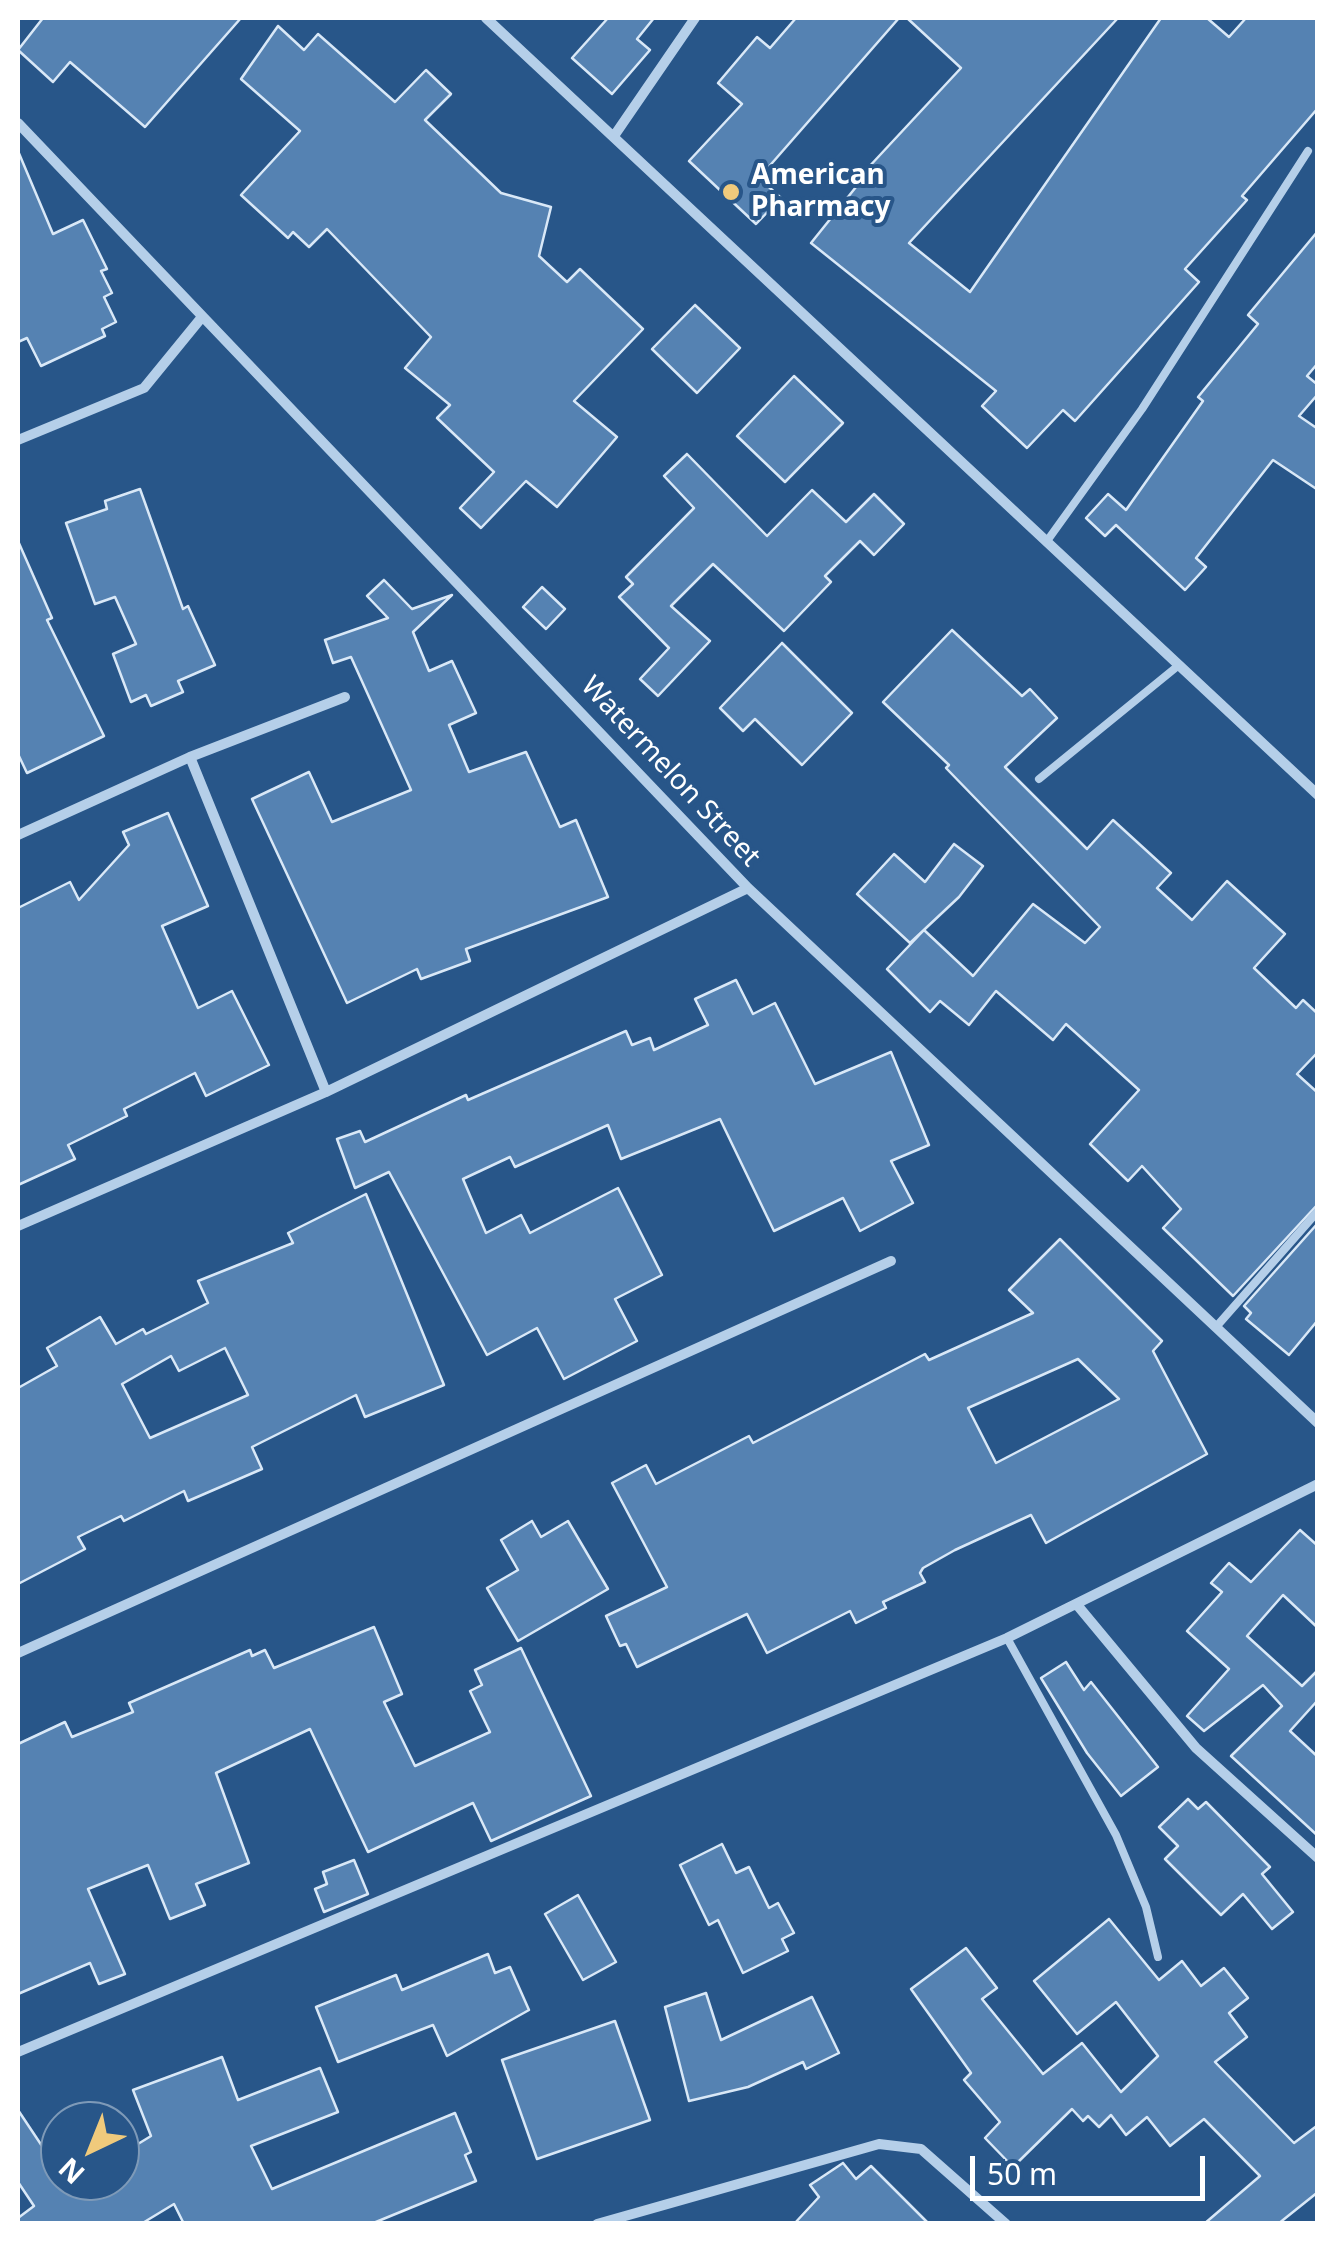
<!DOCTYPE html>
<html>
<head>
<meta charset="utf-8">
<style>
  body { margin:0 }
  #map { position:relative; width:1335px; height:2241px; overflow:hidden; background:#285689; font-family:"Noto Sans",sans-serif }
  canvas { display:block }
  .frame { position:absolute; inset:0; border:20px solid #fff; pointer-events:none }
  .north { position:absolute; left:40px; top:2101px; width:100px; height:100px; box-sizing:border-box; background:#285689; border:2px solid #7e9ab8; border-radius:50%; rotate:223deg; font-size:28px; font-weight:700; line-height:40px; text-align:center; color:#fff }
  .north::after { content:''; display:block; margin:auto; width:35px; height:45px; background:#f0ca7c; clip-path:polygon(50% 0,100% 100%,50% 72%,0 100%) }
  .scale { position:absolute; left:970px; top:2156px; width:235px; height:45px; box-sizing:border-box; border:5px solid #fff; border-top:0; padding-left:12px; font-size:30px; line-height:35px; white-space:nowrap; color:#fff; -webkit-text-stroke:8px #285689; paint-order:stroke }
</style>
</head>
<body>
<div id="map">
<canvas width="1335" height="2241"></canvas>
<div class="frame"></div>
<div class="north">N</div>
<div class="scale">50 m</div>
</div>
<script>
const ctx = document.querySelector('canvas').getContext('2d');
ctx.lineJoin = 'round';
function fill(path, color) { ctx.fillStyle = color; ctx.fill(path, 'evenodd'); }
const toPath = rows => new Path2D(rows.map(r => 'M' + r).join(''));
function trace(path, color, width, dash) { ctx.strokeStyle = color; ctx.lineWidth = width; ctx.lineCap = dash ? 'butt' : 'round'; ctx.setLineDash(dash || []); ctx.stroke(path); }
function drawText(font, color, halo, rows, align = 'center') {
  ctx.font = font + ' "Noto Sans",sans-serif'; ctx.lineWidth = 8; ctx.setLineDash([]); ctx.textBaseline = 'middle'; ctx.strokeStyle = halo; ctx.fillStyle = color; for (const [text, x, y, turn = 0] of rows) {
    ctx.save(); ctx.translate(x, y); ctx.rotate((+turn || 0) * Math.PI / 180); ctx.textAlign = isNaN(turn) ? turn : align; if (halo) ctx.strokeText(text, 0, 0); ctx.fillText(text, 0, 0); ctx.restore();
  }
}
const building = toPath([
  [43,18,241,18,145,127,70,62,53,82,18,50,43,18],
  [608,18,654,18,637,39,650,50,612,94,572,58,608,18],
  [796,18,899,18,759,178,781,198,756,224,689,161,742,104,718,83,757,37,770,48,796,18],
  [907,18,1118,18,909,243,970,292,1161,18,1207,18,1229,37,1246,18,1318,18,1318,108,1242,196,1247,200,1185,269,1199,282,1075,421,1063,410,1027,448,982,406,996,391,811,243,856,187,853,184,961,68,907,18],
  [278,26,304,50,318,34,395,102,426,70,451,94,425,120,501,193,551,207,539,256,567,282,580,269,643,329,574,401,617,437,557,507,526,481,481,528,460,508,494,472,437,418,450,405,405,368,431,337,327,229,309,247,293,232,288,238,241,195,300,131,241,79,278,26],
  [18,151,53,234,83,220,107,269,101,271,112,293,104,297,116,322,102,329,105,336,41,366,27,338,18,342,18,151],
  [1318,231,1318,363,1307,376,1318,385,1318,394,1299,416,1318,429,1318,490,1273,460,1196,558,1206,567,1185,590,1116,525,1105,536,1086,518,1108,494,1126,510,1203,401,1198,397,1258,324,1248,315,1318,231],
  [695,305,740,348,697,393,652,349,695,305],
  [794,376,843,423,785,482,737,436,794,376],
  [687,454,767,536,812,490,846,522,874,494,904,524,874,555,860,541,825,576,831,582,784,631,713,564,671,606,710,641,658,696,640,679,669,648,619,597,633,584,626,577,694,508,664,476,687,454],
  [140,489,183,609,188,606,215,665,178,681,183,692,151,706,146,695,131,702,113,654,136,644,115,597,95,604,66,523,107,509,105,501,140,489],
  [18,541,52,618,47,620,104,736,27,773,18,754,18,541],
  [384,580,412,609,452,595,413,632,429,671,452,661,476,713,449,725,469,772,526,752,560,827,576,820,608,897,466,949,470,961,421,979,417,969,347,1003,252,799,309,772,332,822,411,790,351,657,333,663,325,640,388,618,367,596,384,580],
  [542,587,565,609,546,629,523,607,542,587],
  [952,630,1022,696,1030,689,1057,718,1005,767,1087,849,1113,820,1171,873,1157,888,1192,920,1227,881,1285,934,1254,968,1296,1008,1303,1000,1318,1014,1318,1052,1297,1074,1318,1093,1318,1204,1233,1296,1163,1228,1181,1209,1142,1166,1128,1181,1090,1144,1139,1090,1066,1024,1053,1040,996,991,969,1025,940,1001,930,1012,887,969,924,930,973,976,1033,904,1085,943,1100,927,946,768,949,765,883,702,952,630],
  [782,643,852,713,802,765,755,719,743,731,720,708,782,643],
  [168,813,208,906,162,926,198,1008,232,991,269,1065,206,1096,195,1073,124,1109,127,1116,68,1145,75,1159,18,1185,18,908,70,882,79,900,129,845,123,832,168,813],
  [954,844,983,866,959,897,910,943,857,894,894,854,925,882,954,844],
  [736,980,753,1014,775,1003,815,1084,891,1052,929,1145,891,1161,913,1203,860,1231,843,1198,774,1231,720,1119,621,1159,608,1125,515,1167,510,1157,463,1179,486,1233,521,1215,530,1233,618,1188,662,1275,615,1299,637,1341,564,1379,537,1328,487,1355,389,1172,355,1188,337,1139,360,1131,365,1142,466,1095,468,1100,626,1031,632,1045,650,1038,654,1050,708,1025,695,999,736,980],
  [366,1194,444,1385,365,1417,356,1395,252,1447,262,1469,188,1501,184,1491,124,1521,121,1516,78,1537,85,1549,18,1584,18,1388,57,1366,47,1348,100,1317,116,1344,143,1329,146,1334,208,1303,198,1281,293,1243,288,1233,366,1194],
  [225,1348,248,1395,150,1438,122,1384,171,1356,179,1371,225,1348],
  [1318,1223,1318,1320,1289,1355,1246,1319,1251,1313,1244,1306,1318,1223],
  [1060,1239,1162,1341,1153,1351,1207,1454,1046,1543,1031,1515,955,1550,923,1568,920,1573,925,1582,883,1602,886,1608,856,1623,850,1611,767,1653,747,1614,637,1667,626,1644,620,1646,606,1616,667,1587,612,1483,646,1465,656,1484,749,1436,753,1443,925,1354,929,1360,1033,1313,1009,1290,1060,1239],
  [1078,1359,1119,1399,996,1463,968,1408,1078,1359],
  [532,1521,541,1537,568,1521,608,1589,518,1641,487,1588,518,1570,501,1540,532,1521],
  [1300,1530,1318,1546,1318,1628,1283,1595,1247,1636,1302,1686,1318,1670,1318,1700,1290,1731,1318,1757,1318,1836,1231,1756,1282,1706,1263,1685,1204,1731,1187,1716,1229,1669,1187,1631,1222,1592,1211,1583,1229,1563,1251,1582,1300,1530],
  [374,1627,402,1694,384,1702,415,1766,490,1732,470,1691,482,1685,475,1670,521,1648,591,1796,491,1841,473,1803,368,1852,310,1729,216,1773,249,1863,196,1884,205,1905,170,1919,148,1865,88,1889,125,1974,99,1984,90,1963,18,1994,18,1744,65,1722,72,1737,133,1712,129,1703,250,1650,252,1656,265,1650,274,1668,374,1627],
  [1066,1662,1084,1690,1091,1682,1158,1767,1121,1796,1087,1753,1041,1678,1066,1662],
  [1188,1799,1198,1809,1206,1802,1270,1867,1262,1874,1293,1912,1272,1929,1243,1894,1221,1915,1165,1859,1178,1846,1159,1827,1188,1799],
  [722,1844,736,1873,749,1867,769,1908,778,1903,794,1933,782,1939,788,1951,743,1973,718,1920,709,1925,680,1865,722,1844],
  [354,1860,368,1894,324,1912,315,1889,327,1884,323,1872,354,1860],
  [578,1895,616,1962,583,1980,545,1914,578,1895],
  [1109,1919,1159,1980,1182,1961,1201,1986,1224,1968,1248,1998,1229,2013,1247,2037,1215,2062,1294,2143,1318,2125,1318,2192,1278,2224,1204,2224,1260,2176,1204,2119,1170,2146,1147,2117,1126,2135,1111,2115,1099,2127,1088,2116,1083,2121,1072,2109,1013,2167,985,2138,1000,2122,964,2080,971,2073,911,1989,966,1948,997,1988,982,1999,1043,2074,1082,2043,1121,2092,1158,2056,1116,2002,1077,2034,1034,1981,1109,1919],
  [488,1954,495,1973,510,1967,529,2010,447,2056,433,2025,338,2062,316,2007,396,1975,402,1990,488,1954],
  [706,1993,721,2040,812,1997,839,2053,806,2069,803,2062,748,2087,689,2101,665,2007,706,1993],
  [615,2021,650,2120,537,2159,502,2060,615,2021],
  [222,2057,238,2100,320,2068,338,2112,251,2146,272,2189,455,2113,471,2152,465,2155,476,2181,371,2224,184,2224,174,2204,141,2224,18,2224,18,2218,34,2206,18,2182,18,2110,60,2173,60,2181,120,2181,120,2155,151,2136,133,2090,222,2057],
  [843,2163,856,2179,871,2166,929,2224,794,2224,819,2197,810,2185,843,2163]
]);
const lane = toPath([
  [1047,541,1142,409,1308,151],
  [1039,779,1179,665],
  [1216,1327,1318,1211],
  [1007,1638,1116,1835,1146,1907,1158,1957]
]);
const street = toPath([
  [486,18,1318,795],
  [18,123,748,888,1318,1423],
  [614,136,695,18],
  [18,440,144,388,202,317],
  [190,757,326,1092],
  [18,835,190,757,345,697],
  [18,1226,326,1092,748,888],
  [1078,1606,1196,1748,1318,1858],
  [18,1653,891,1261],
  [18,2052,1007,1638,1318,1484],
  [597,2224,879,2144,921,2149,1006,2224]
]);
const markers = [
  [731,192,10,"#f0ca7c"]
];
const poiNames = [
  ["American",751,176],
  ["Pharmacy",751,208]
];
const streetNames = [
  ["Watermelon Street",670,772,47]
];
fill(building, '#5582b2');
trace(building, '#d9e8f7', 2.5);
trace(lane, '#b5cfe9', 8);
trace(street, '#b5cfe9', 10);
for (const [x, y, r, color] of markers) { const dot = new Path2D(); dot.arc(x, y, r, 0, 2 * Math.PI); ctx.fillStyle = color; ctx.fill(dot); trace(dot, '#285689', 4); }
drawText('bold 28px', '#fff', '#285689', poiNames, 'left');
drawText('28px', '#fff', '#285689', streetNames);
</script>
</body>
</html>
